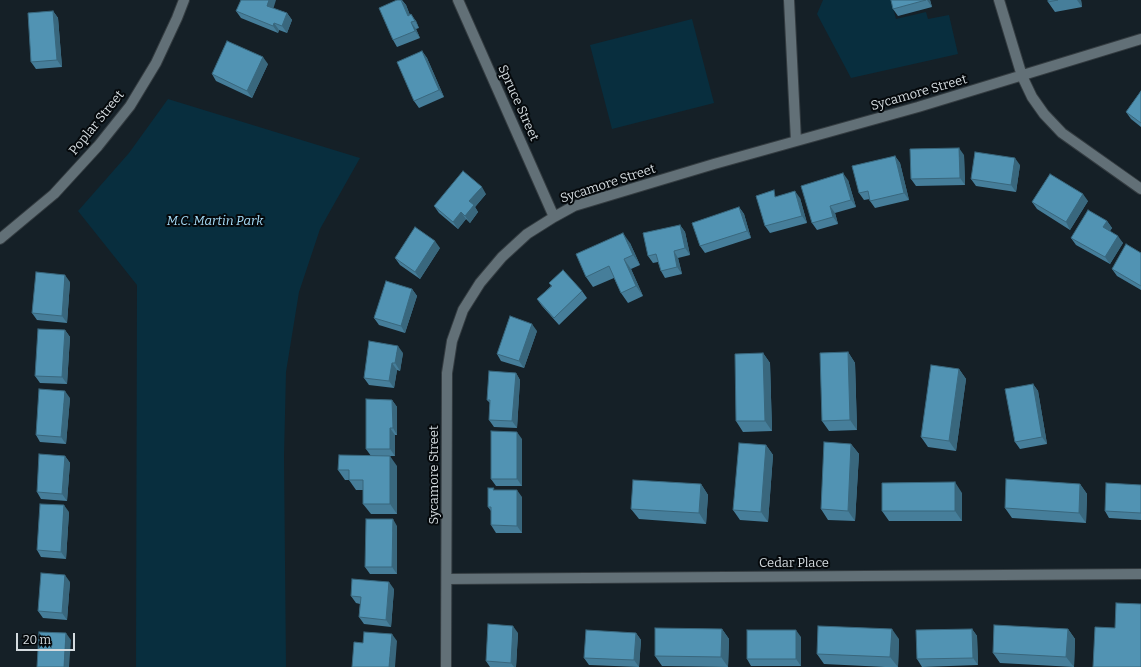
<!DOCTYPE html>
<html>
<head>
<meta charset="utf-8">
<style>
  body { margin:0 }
  #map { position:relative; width:1141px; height:667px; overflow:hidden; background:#152027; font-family:Bitter,serif }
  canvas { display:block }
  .scale { position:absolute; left:16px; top:633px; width:59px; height:18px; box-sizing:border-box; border:2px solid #d4dbdf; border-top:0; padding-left:5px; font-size:12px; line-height:14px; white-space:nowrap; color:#d4dbdf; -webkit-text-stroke:3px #05090c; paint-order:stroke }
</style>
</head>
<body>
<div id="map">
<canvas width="1141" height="667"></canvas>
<div class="scale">20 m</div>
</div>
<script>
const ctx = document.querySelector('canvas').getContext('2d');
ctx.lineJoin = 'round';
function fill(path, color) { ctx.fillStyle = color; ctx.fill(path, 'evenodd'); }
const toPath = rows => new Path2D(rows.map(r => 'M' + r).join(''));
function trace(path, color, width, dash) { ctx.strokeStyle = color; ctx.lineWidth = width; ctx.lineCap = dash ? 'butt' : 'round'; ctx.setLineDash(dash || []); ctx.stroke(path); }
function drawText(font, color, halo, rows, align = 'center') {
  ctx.font = font + ' Bitter,serif'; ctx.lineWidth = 4; ctx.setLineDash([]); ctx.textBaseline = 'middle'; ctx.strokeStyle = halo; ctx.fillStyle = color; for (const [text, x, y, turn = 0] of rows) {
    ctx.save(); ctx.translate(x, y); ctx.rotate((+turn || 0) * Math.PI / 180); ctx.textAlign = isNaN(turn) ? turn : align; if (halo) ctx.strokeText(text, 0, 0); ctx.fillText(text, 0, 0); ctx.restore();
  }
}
const green = toPath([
  [823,0,891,0,896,19,926,12,928,19,949,15,958,54,851,78,817,14],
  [692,19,714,103,612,129,590,45],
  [168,99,360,158,320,229,299,292,286,372,284,456,286,667,136,667,137,285,78,211,129,153]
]);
const minor = toPath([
  [458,0,554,217],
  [789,0,796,141],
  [999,0,1022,76,1032,97,1044,114,1062,133,1141,189],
  [0,239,54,194,98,146,130,106,156,63,177,18,184,0],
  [447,579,1141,574],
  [446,667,447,373,452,341,463,310,480,283,502,257,527,234,554,217,574,206,714,164,918,107,1141,39]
]);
const wall = toPath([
  [397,0,402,0,406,5,410,15,416,21,419,28,416,29,420,38,397,47,393,40],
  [891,0,930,0,932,7,898,16,893,9],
  [1048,0,1081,0,1082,7,1055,12,1048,2],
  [273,8,287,13,292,20,287,33,279,30,278,33,241,18,236,11],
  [53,11,58,18,62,67,36,69,31,62],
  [422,51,427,58,444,97,419,108,414,101],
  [268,64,252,98,216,81,212,74],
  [1141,91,1141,127,1131,119,1126,112],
  [964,155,965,185,916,186,911,179],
  [895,156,900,163,909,200,875,208,870,201,870,199,864,200,859,193],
  [1020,165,1016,192,976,186,971,179],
  [848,180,856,207,835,213,838,224,817,230,812,223],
  [486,194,475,207,478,212,470,223,466,219,458,229,439,213,434,206],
  [778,196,800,198,807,223,770,233,765,226],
  [1088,201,1070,230,1037,209,1032,202],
  [739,207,744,214,751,238,705,253,700,246],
  [1107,221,1112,228,1110,231,1123,243,1110,264,1076,245,1071,238],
  [680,225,685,232,690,255,678,258,682,274,665,278,661,271,658,262,653,263,648,256],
  [630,243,640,265,631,269,643,296,628,303,621,293,614,278,593,287,586,277],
  [440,248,420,279,400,265,395,258],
  [1141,253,1141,290,1117,276,1112,269],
  [70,282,67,323,37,320,32,313],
  [549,283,582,291,587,298,559,325,542,306,537,299,551,286],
  [412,289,417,296,405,333,379,325,374,318],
  [65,330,70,337,67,384,40,383,35,376],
  [537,331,524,368,501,361,497,354],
  [848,352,855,363,857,430,829,431,822,421],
  [403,353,400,371,397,370,394,388,369,385,364,378],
  [763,353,770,363,772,431,743,432,736,421],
  [959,369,966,379,956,451,928,447,921,437],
  [516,373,520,380,517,428,494,427,489,420,490,403,487,400],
  [1033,384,1038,391,1047,444,1020,449,1015,442],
  [70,398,66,444,40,442,36,435],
  [392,400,397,407,397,435,395,435,395,456,371,456,366,449],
  [522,439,522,486,496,486,491,479],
  [851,444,859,454,855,521,828,520,821,509],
  [766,445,773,455,768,522,740,520,733,510],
  [65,456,70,463,67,501,41,499,37,492],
  [397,466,397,514,371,514,363,504,363,490,356,490,349,480,345,480,338,470],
  [701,484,708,495,706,524,639,519,631,509],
  [1080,484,1087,494,1086,523,1012,518,1005,508],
  [1141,485,1141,520,1109,518,1105,511],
  [495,490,522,497,522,533,496,533,491,525,491,511,488,507],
  [962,493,962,521,889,521,882,511],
  [69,512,66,559,41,557,37,550],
  [397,526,397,574,370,574,365,567],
  [70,582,67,620,43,618,38,611],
  [394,589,391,627,364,624,359,617,360,604,356,603,351,596],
  [722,629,729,639,728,667,662,666,655,656],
  [972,629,977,636,978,665,922,667,917,659],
  [1068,629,1075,639,1074,667,1000,663,993,653],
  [518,633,516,667,490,667,486,661],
  [636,633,641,640,639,667,589,665,584,658],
  [801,637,801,666,751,666,747,659],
  [899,639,898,667,885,667,824,664,817,654]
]);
const shadedWall = toPath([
  [269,0,276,0,272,13,267,6],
  [401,0,406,5,413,23,408,16],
  [927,0,930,0,932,7],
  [1077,0,1081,0,1082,7],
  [53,11,58,18,62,67,57,60],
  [287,13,292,20,287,33,282,26],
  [411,14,416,21,419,28],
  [411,22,416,29,420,38,415,31],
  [274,23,279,30,278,33,273,26],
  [422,51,427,58,444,97,439,90],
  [263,57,268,64,252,98,247,91],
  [959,148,964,155,965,185,960,178],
  [895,156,900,163,909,200,904,193],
  [1015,158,1020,165,1016,192,1011,185],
  [843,173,848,180,856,207,851,200],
  [482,187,486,194,475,207,478,212,470,223,465,216,469,201],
  [795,191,800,198,807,223,802,216],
  [1083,194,1088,201,1070,230,1066,222],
  [830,206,835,213,838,224,833,217],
  [739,207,744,214,751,238,747,231],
  [461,212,466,219,458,229,453,222],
  [1107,221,1112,228,1108,234,1103,227],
  [680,225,685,232,690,255,685,248],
  [623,233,630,243,640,265,633,255],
  [1118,236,1123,243,1110,264,1105,257],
  [435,241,440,248,420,279,415,272],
  [674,251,678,258,682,274,677,267],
  [624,259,631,269,643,296,636,286],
  [65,275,70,282,67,323,62,316],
  [412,289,417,296,405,333,401,326],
  [532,324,537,331,524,368,519,361],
  [65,330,70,337,67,384,62,377],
  [398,346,403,353,400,371,395,363],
  [848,352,855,363,857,430,850,420],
  [763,353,770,363,772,431,765,421],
  [392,363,397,370,394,388,389,381],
  [959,369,966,379,956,451,949,441],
  [516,373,520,380,517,428,512,421],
  [1033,384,1038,391,1047,444,1042,437],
  [65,391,70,398,66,444,61,437],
  [392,400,397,407,397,435,393,428],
  [390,428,395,435,395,456,390,449],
  [517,432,522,439,522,486,517,479],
  [851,444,859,454,855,521,848,511],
  [766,445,773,455,768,522,761,512],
  [65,456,70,463,67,501,62,494],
  [390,456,397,466,397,514,390,504],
  [955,482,962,493,962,521,955,511],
  [701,484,708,495,706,524,699,513],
  [1080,484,1087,494,1086,523,1079,513],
  [517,490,522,497,522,533,517,526],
  [64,505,69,512,66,559,61,552],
  [393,519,397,526,397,574,392,567],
  [65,575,70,582,67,620,62,613],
  [389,582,394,589,391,627,386,620],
  [513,626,518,633,516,667,514,667,511,663],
  [722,629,729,639,728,667,721,657],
  [892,629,899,639,898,667,890,657],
  [972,629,977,636,978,665,973,658],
  [1068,629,1075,639,1074,667,1066,657],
  [796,630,801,637,801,666,796,659],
  [66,633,71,640,69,667,64,667],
  [636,633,641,640,639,667,634,660],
  [392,634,397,641,395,667,389,667]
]);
const building = toPath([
  [241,0,269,0,267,6,287,13,282,26,274,23,273,26,236,11,241,0],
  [397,0,401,0,408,16,411,14,415,21,411,22,415,31,393,40,379,8,397,0],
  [891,0,926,0,893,9,891,0],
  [1048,0,1058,0,1048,2,1048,0],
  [53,11,57,60,31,62,28,13,53,11],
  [227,41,263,57,247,91,212,74,227,41],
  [422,51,439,90,414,101,397,62,422,51],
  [1141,91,1141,123,1126,112,1141,91],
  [959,148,960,178,911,179,910,149,959,148],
  [975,152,1015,158,1011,185,971,179,975,152],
  [895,156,904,193,870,201,868,191,859,193,852,166,895,156],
  [463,171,482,187,469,201,474,205,465,216,461,212,453,222,434,206,463,171],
  [843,173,851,200,830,206,833,217,812,223,801,186,843,173],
  [1050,174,1083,194,1066,222,1032,202,1050,174],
  [774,190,775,197,795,191,802,216,765,226,756,196,774,190],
  [739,207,747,231,700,246,692,223,739,207],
  [1088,210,1107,221,1103,227,1118,236,1105,257,1071,238,1088,210],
  [680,225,685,248,674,251,677,267,661,271,656,254,648,256,643,233,680,225],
  [415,227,435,241,415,272,395,258,415,227],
  [623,233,633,255,624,259,636,286,621,293,609,266,586,277,576,254,623,233],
  [1126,244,1141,253,1141,286,1112,269,1126,244],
  [563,270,582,291,554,318,537,299,552,286,549,283,563,270],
  [36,272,65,275,62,316,32,313,36,272],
  [386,281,412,289,401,326,374,318,386,281],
  [510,316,532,324,519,361,497,354,510,316],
  [38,329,65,330,62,377,35,376,38,329],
  [369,341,398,346,395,363,392,363,389,381,364,378,369,341],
  [848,352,850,420,822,421,820,353,848,352],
  [763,353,765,421,736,421,735,354,763,353],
  [931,365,959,369,949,441,921,437,931,365],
  [489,371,516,373,512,421,489,420,490,400,487,400,489,371],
  [1033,384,1042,437,1015,442,1005,389,1033,384],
  [39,389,65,391,61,437,36,435,39,389],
  [366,399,392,400,393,428,390,428,390,449,366,449,366,399],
  [491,431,517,432,517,479,491,479,491,431],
  [824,442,851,444,848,511,821,509,824,442],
  [739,443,766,445,761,512,733,510,739,443],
  [39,454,65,456,62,494,37,492,39,454],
  [339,455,390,456,390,504,363,504,363,480,349,480,349,470,338,470,339,455],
  [1006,479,1080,484,1079,513,1005,508,1006,479],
  [633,480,701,484,699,513,631,509,633,480],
  [955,482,955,511,882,511,882,483,955,482],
  [1106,483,1141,485,1141,513,1105,511,1106,483],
  [488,488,494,488,493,490,517,490,517,526,491,525,491,507,488,507,488,488],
  [40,504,64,505,61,552,37,550,40,504],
  [366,519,393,519,392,567,365,567,366,519],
  [41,573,65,575,62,613,38,611,41,573],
  [352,579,389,582,386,620,359,617,361,597,351,596,352,579],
  [1116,603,1141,604,1141,667,1093,667,1095,627,1115,628,1116,603],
  [488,624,513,626,511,663,486,661,488,624],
  [994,625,1068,629,1066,657,993,653,994,625],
  [818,626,892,629,890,657,817,654,818,626],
  [655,628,722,629,721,657,655,656,655,628],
  [972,629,973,658,917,659,916,630,972,629],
  [586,630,636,633,634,660,584,658,586,630],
  [747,630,796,630,796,659,747,659,747,630],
  [39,632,66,633,64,667,37,667,39,632],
  [364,632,392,634,389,667,352,667,354,642,363,643,364,632]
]);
const streetNames = [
  ["Sycamore Street",919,93,-16],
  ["Spruce Street",518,103,66],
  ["Poplar Street",97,123,-51],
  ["Sycamore Street",608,184,-18],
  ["Sycamore Street",434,475,-90],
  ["Cedar Place",794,563]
];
const parkNames = [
  ["M.C. Martin Park",215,221]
];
fill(green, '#082e3e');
trace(minor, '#343c41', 12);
trace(minor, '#627077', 10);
fill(wall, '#467e9a');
fill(shadedWall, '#39677d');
fill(building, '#5193b3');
trace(building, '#39677d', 1);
drawText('13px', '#d4dbdf', '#05090c', streetNames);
drawText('italic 13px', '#a7ddf9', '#05090c', parkNames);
</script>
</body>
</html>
